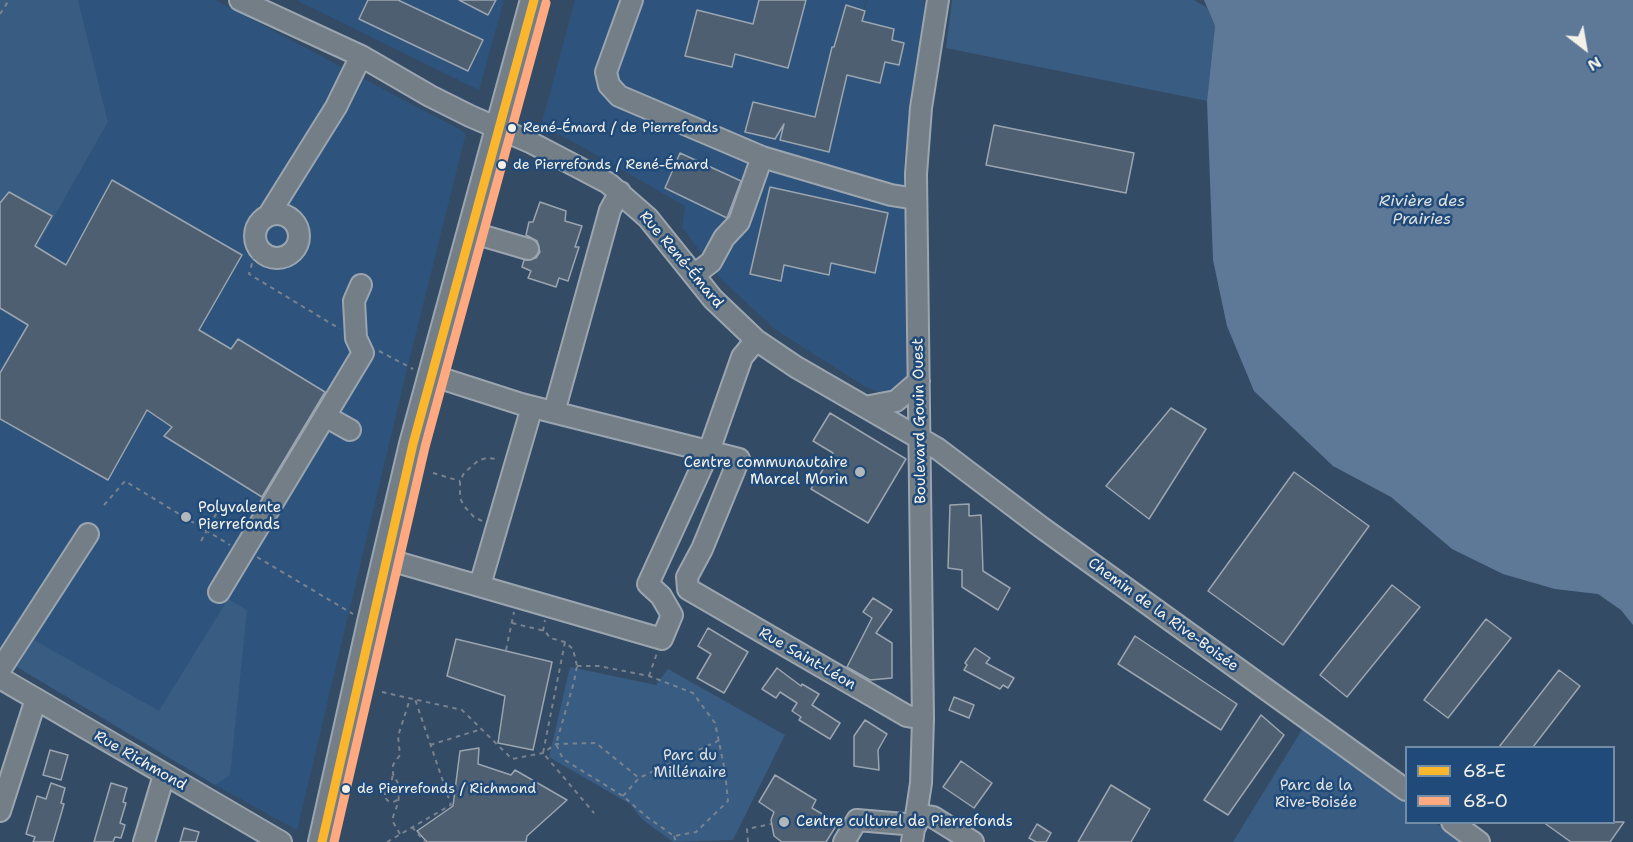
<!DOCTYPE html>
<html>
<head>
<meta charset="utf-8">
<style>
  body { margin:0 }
  #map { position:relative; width:1633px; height:842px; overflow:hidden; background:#344b65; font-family:"Shantell Sans",sans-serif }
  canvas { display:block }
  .legend { position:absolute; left:1405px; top:746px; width:210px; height:78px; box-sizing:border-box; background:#1f4a7a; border:2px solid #748da6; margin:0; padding:8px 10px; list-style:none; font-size:18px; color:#f4f1e8 }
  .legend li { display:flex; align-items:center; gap:12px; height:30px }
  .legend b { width:30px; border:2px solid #748da6 }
  .north { position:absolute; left:1555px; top:18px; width:60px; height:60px; -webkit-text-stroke:4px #1f4a7a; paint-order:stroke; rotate:149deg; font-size:16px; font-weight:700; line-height:24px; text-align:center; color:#f4f1e8 }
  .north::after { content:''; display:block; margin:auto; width:21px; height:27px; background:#f4f1e8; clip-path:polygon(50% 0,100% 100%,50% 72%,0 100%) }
</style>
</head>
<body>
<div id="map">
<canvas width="1633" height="842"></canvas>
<ul class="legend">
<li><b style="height:8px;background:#fab62d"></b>68-E</li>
<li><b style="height:8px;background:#ffa980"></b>68-O</li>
</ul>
<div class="north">N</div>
</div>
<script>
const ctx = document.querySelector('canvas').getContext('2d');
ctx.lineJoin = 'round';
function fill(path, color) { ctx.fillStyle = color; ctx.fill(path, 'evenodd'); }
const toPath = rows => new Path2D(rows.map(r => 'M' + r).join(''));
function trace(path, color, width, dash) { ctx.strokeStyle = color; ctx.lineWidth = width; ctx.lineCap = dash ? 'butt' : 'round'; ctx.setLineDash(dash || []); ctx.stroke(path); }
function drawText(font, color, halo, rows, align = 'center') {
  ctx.font = font + ' "Shantell Sans",sans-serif'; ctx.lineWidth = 5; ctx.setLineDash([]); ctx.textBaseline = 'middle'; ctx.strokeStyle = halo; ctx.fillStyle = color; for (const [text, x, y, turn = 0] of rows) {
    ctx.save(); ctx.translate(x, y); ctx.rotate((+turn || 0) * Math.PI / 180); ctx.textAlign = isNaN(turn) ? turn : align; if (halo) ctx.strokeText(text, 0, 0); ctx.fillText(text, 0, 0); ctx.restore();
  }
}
const built = toPath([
  [78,0,215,0,466,133,405,377,297,830,215,785,0,657,0,312,108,122],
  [296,0,504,0,479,90],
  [575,0,866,0,858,35,867,0,924,0,925,9,904,161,908,355,906,376,897,388,884,394,866,387,776,330,720,278,682,227,685,206,570,140,541,126]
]);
const green = toPath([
  [0,0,78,0,108,122,0,312],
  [952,0,1194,0,1207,8,1215,26,1207,101,946,48],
  [228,599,247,610,230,775,215,785,17,667,34,640,159,711],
  [570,667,656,685,668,669,785,735,733,840,673,842,643,820,630,804,549,757],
  [1303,728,1406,802,1406,822,1435,823,1462,842,1233,842]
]);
const water = toPath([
  [1204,0,1633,0,1633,625,1621,610,1598,594,1555,589,1503,574,1452,549,1391,497,1333,466,1254,391,1227,326,1213,260,1207,101,1215,26]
]);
const building = toPath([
  [368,0,398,0,483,40,468,71,359,19,368,0],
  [459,0,496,0,488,15,459,0],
  [759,0,806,0,788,68,735,54,732,67,685,56,697,10,753,24,759,0],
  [846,5,865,11,862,21,894,29,892,40,904,43,899,65,885,62,880,83,847,75,829,152,780,140,784,124,775,139,745,132,753,102,815,117,832,47,834,47,846,5],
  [994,125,1134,153,1126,193,986,165,994,125],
  [680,153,741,181,727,218,665,188,680,153],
  [112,180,242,255,199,330,231,349,238,339,325,392,262,497,164,436,172,427,147,410,108,480,0,419,0,373,28,325,0,308,0,203,9,192,52,216,35,246,66,265,112,180],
  [770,187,888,213,875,273,831,263,829,275,784,265,781,281,750,274,770,187],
  [540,202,566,211,565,221,582,226,575,247,579,247,568,281,559,278,556,287,528,278,531,271,522,267,524,260,536,258,540,252,537,241,526,235,529,222,533,222,540,202],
  [1171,408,1206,429,1149,519,1106,486,1171,408],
  [830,413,906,459,868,523,811,489,833,453,813,441,830,413],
  [1294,472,1369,526,1283,645,1208,591,1294,472],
  [969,504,969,516,981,515,983,571,1010,588,998,610,962,587,962,570,948,568,950,505,969,504],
  [1392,585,1420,607,1347,697,1320,675,1392,585],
  [873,598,892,610,876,633,892,643,892,678,870,680,847,667,872,618,863,612,873,598],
  [1486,619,1511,638,1448,718,1424,700,1486,619],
  [708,628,748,652,724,693,697,678,711,654,698,646,708,628],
  [1135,636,1237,704,1221,730,1118,664,1135,636],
  [456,639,552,662,533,750,498,743,505,696,447,676,456,639],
  [975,648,990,658,986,663,1014,678,1008,688,1003,685,1000,689,964,670,967,665,965,663,975,648],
  [777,668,801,686,802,684,819,694,812,705,840,723,830,739,799,720,801,717,792,711,797,703,780,692,776,698,762,689,777,668],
  [1559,670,1580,686,1533,747,1499,747,1559,670],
  [954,697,974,705,969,718,949,710,954,697],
  [1261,715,1284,735,1228,815,1204,800,1261,715],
  [865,720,887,734,878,750,879,770,854,766,854,736,865,720],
  [479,748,478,764,511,775,515,770,567,800,527,836,526,842,427,842,417,831,453,806,460,751,479,748],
  [50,750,68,755,61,780,43,775,50,750],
  [961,761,992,783,974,808,943,787,961,761],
  [775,775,816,800,812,808,838,823,826,842,782,842,774,836,771,820,774,812,759,802,775,775],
  [51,783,65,788,61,803,64,804,57,828,53,842,33,842,35,837,26,834,37,796,46,799,51,783],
  [111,783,127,788,123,802,126,803,120,823,125,825,121,838,115,837,113,842,94,842,111,783],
  [1111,785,1150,809,1131,842,1078,842,1111,785],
  [1543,822,1624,822,1610,842,1571,842,1543,822],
  [1037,824,1051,833,1046,842,1036,842,1029,838,1037,824],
  [184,828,199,832,196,842,180,842,184,828]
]);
const path = toPath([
  [0,14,9,0],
  [257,246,249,274,340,329],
  [379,351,413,369],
  [433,473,460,481],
  [104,505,125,481,230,545],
  [482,521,474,517,464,506,460,498,460,481,464,473,479,460,487,458,499,459],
  [201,541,220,507],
  [257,557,353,614],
  [512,623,545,631,550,638,565,642,573,649,577,666],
  [543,631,545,620],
  [565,642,543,753,594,813],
  [506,650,514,612],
  [577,666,599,666,649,676,693,693,715,723,725,771,728,801,696,832,674,836,647,817,623,796,563,759,556,744,574,682,577,666],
  [649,676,657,653],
  [382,692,462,710,512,759,543,753,556,744,596,743,639,778],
  [430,745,482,729],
  '385 795a7 7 0 1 1 14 0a7 7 0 1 1-14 0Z',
  [390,789,393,774],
  [623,796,639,778,720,740],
  [412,827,425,842],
  [400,834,393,822,393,817,398,803,400,787,393,774,393,765,400,755,398,736,410,699],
  [674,836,676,842],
  [387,842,451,805,415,699],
  [748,842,747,829,771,824]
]);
const minor = toPath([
  [240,0,361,56,430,96,470,116,530,142,608,183,648,218,713,299,756,340,796,367,938,449,1041,527,1406,790],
  [632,0,606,72,609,85,619,96,762,157,891,195,916,199],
  '255 236a22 22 0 1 1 44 0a22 22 0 1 1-44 0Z',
  [268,216,336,107,361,56],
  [470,232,528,249],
  [694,275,711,262,724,238,739,222,762,157],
  [431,375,521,404,739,459,702,549,687,577,688,589,907,716,923,719],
  [865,407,896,401,919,381],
  [554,412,610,210,620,192],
  [325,416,350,430],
  [386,559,662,639,672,615,661,596,648,584,709,451,742,357,756,340],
  [480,585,532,407],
  [219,592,363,353,356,338,354,301,361,285],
  [0,670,88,534],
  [0,678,281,842],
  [0,811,36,699],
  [917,814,933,817,973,842],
  [1452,822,1479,842],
  [144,842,164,775],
  [844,842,857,820,916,825],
  [912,842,921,783,923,719,916,174,921,108,938,0]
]);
const major = toPath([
  [322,842,372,618,413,444,534,0]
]);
const bus1 = toPath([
  [322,842,413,444,534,0]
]);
const bus2 = toPath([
  [334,842,425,447,546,3]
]);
const markers = [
  [512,128,5,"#f4f1e8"],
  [502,165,5,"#f4f1e8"],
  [860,472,6,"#b1b7ba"],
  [186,517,6,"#b1b7ba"],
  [346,789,5,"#f4f1e8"],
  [784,822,6,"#b1b7ba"]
];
const busNames = [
  ["René-Émard / de Pierrefonds",523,128],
  ["de Pierrefonds / René-Émard",513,165],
  ["de Pierrefonds / Richmond",357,789]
];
const streetNames = [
  ["Rue René-Émard",681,260,50],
  ["Boulevard Gouin Ouest",920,421,-91],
  ["Chemin de la Rive-Boisée",1163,615,36],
  ["Rue Saint-Léon",807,659,30],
  ["Rue Richmond",140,761,30]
];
const poiNames = [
  ["Centre communautaire",848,463,"right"],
  ["Marcel Morin",848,480,"right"],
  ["Polyvalente",198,508],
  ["Pierrefonds",198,525],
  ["Centre culturel de Pierrefonds",796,822]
];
const parkNames = [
  ["Parc du",690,756],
  ["Millénaire",690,773],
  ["Parc de la",1316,786],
  ["Rive-Boisée",1316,803]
];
const waterNames = [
  ["Rivière des",1422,202],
  ["Prairies",1422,220]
];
fill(built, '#2e547d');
fill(green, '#395c83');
fill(water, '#5e7998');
fill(building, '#4e5f72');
trace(building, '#9ba5af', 1.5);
trace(minor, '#9ba5af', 24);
trace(major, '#9ba5af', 30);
trace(path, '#78838f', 2, [4.5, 4.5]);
trace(minor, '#737e87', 20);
trace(major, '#737e87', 26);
trace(bus1, '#fab62d', 9);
trace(bus2, '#ffa980', 9);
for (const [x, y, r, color] of markers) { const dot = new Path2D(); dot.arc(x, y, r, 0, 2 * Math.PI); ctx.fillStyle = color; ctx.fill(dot); trace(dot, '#1f4a7a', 2); }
drawText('14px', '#f4f1e8', '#1f4a7a', busNames, 'left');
drawText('15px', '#f4f1e8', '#1f4a7a', streetNames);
drawText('15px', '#f4f1e8', '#1f4a7a', poiNames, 'left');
drawText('15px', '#e1e2de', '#1f4a7a', parkNames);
drawText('italic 16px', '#dee0dd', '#1f4a7a', waterNames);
</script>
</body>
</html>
